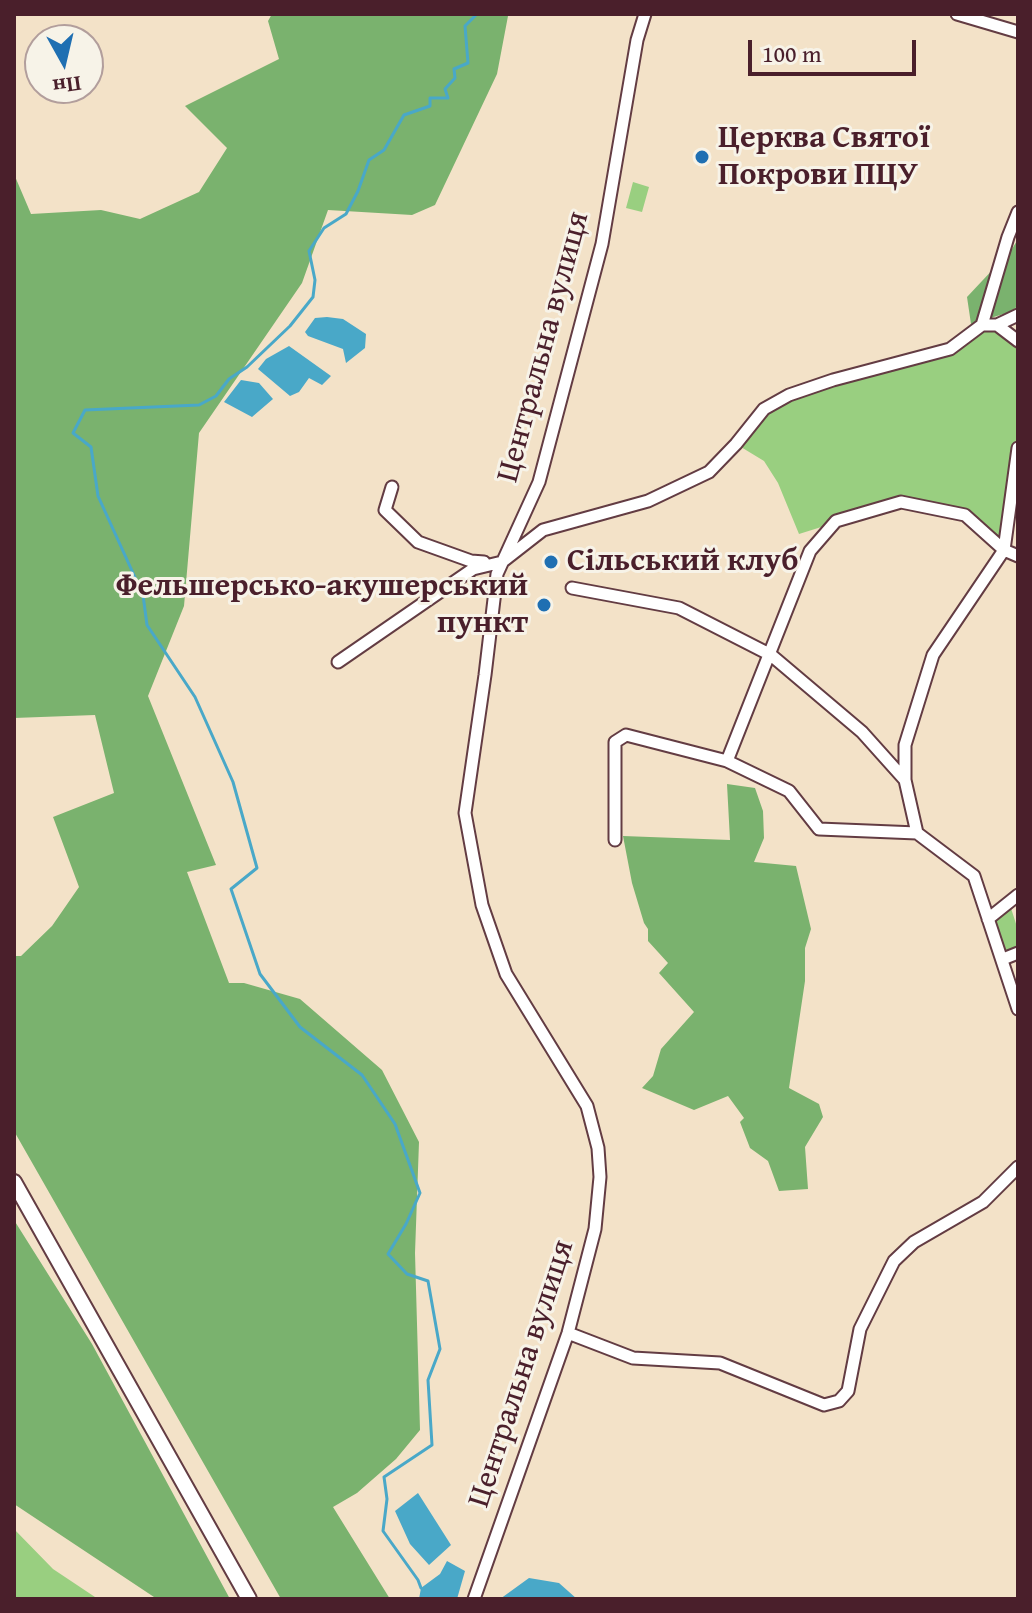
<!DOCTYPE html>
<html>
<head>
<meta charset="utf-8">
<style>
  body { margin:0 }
  #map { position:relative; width:1032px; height:1613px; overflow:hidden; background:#f3e2c8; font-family:"Gentium Book Plus",serif }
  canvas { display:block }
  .frame { position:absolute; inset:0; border:16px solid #4a1f2b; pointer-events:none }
  .north { position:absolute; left:24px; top:24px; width:80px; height:80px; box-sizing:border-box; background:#f7f3e8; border:2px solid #b29e9c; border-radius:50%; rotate:172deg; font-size:22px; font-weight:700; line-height:32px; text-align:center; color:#4a1f2b }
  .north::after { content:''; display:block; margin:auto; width:28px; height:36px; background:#1f6fb2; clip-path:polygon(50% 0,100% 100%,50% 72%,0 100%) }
  .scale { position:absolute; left:748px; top:40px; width:168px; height:36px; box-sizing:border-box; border:4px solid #4a1f2b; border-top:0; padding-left:10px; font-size:24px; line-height:28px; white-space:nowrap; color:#4a1f2b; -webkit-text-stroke:6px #f7f3e8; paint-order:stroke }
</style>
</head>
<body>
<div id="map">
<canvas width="1032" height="1613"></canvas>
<div class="frame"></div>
<div class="north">Пн</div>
<div class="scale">100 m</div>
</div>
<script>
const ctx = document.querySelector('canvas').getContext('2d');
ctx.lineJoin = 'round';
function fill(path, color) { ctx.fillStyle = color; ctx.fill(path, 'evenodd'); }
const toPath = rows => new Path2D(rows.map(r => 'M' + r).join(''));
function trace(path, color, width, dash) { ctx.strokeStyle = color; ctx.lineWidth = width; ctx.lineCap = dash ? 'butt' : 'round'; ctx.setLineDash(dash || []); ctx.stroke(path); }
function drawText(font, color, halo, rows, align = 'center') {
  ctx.font = font + ' "Gentium Book Plus",serif'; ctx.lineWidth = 6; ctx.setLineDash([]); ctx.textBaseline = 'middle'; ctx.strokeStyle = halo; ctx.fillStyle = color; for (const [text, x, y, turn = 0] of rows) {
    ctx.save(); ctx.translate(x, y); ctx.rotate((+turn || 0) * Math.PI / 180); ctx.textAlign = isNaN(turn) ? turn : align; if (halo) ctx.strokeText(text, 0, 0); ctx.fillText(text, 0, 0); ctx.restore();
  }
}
const green = toPath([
  [633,182,649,187,642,212,626,208],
  [997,325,1018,341,1018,448,1004,550,965,515,901,502,799,534,778,483,764,461,736,444,764,409,789,395,950,349,974,332],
  [1009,902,1018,930,1018,953,1003,959,988,919],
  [14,1529,53,1569,98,1599,14,1598]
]);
const forest = toPath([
  [272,14,506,14,508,16,497,74,435,205,412,215,328,210,302,283,199,433,184,606,148,696,216,865,187,872,229,983,244,983,300,999,382,1070,419,1142,415,1253,420,1430,396,1459,357,1493,333,1507,390,1599,281,1599,14,1131,14,956,21,956,52,926,79,887,53,817,114,793,95,715,14,718,14,174,31,214,101,210,140,219,199,192,227,148,185,106,279,59,268,21],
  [1018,239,1018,306,1010,312,971,324,967,297,1012,249],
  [727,784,755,788,763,811,764,838,754,862,796,866,811,929,805,948,805,981,789,1088,819,1104,823,1117,805,1147,808,1189,779,1191,768,1161,750,1148,740,1122,744,1118,728,1096,694,1110,642,1088,653,1076,661,1049,694,1012,659,973,668,963,648,941,648,929,644,923,632,883,623,836,730,840],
  [14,1220,92,1344,230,1599,157,1599,14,1504]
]);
const water = toPath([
  [327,317,343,319,366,334,365,348,346,363,343,349,308,336,305,332,315,318],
  [289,346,331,376,322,385,309,378,299,392,290,396,258,369,266,359],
  [241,380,259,383,273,399,252,417,224,402],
  [418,1493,451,1545,429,1565,410,1544,395,1511],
  [447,1561,465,1571,457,1599,419,1599,421,1588,440,1574],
  [529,1578,559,1583,577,1599,500,1599]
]);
const stream = toPath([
  [421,1588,418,1580,383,1531,387,1499,384,1477,432,1445,428,1380,440,1349,428,1281,407,1274,388,1254,406,1224,420,1193,395,1124,362,1075,300,1027,260,974,231,889,257,868,233,782,195,697,147,625,143,595,98,496,91,447,73,433,85,410,199,405,216,396,229,379,247,367,290,326,313,297,315,280,309,251,324,228,346,214,358,191,369,160,384,150,404,115,430,106,430,98,448,98,445,89,455,78,454,69,468,63,465,26,477,14]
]);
const minor = toPath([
  [957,14,1018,32],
  [982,325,1008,237,1018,212],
  [997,325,1018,315],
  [1018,448,1004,550,933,655,905,745,905,780,917,833,974,876,1018,1009],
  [392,487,385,510,418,542,471,561,484,562],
  [572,588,679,608,771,655,862,732,905,780],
  [338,662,473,569,502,562,543,530,648,501,709,472,736,444,764,409,789,395,833,380,950,349,982,325,997,325,1018,341],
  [727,761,810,551,836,521,901,502,965,515,1004,550,1018,556],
  [615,840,615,742,626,735,727,761,789,791,819,829,917,833],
  [988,919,1018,895],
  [1003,959,1018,953],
  [568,1333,633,1358,720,1363,824,1405,839,1401,848,1391,860,1329,894,1261,914,1242,983,1202,1018,1167],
  [474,1599,568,1333,595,1229,600,1177,598,1148,587,1106,506,974,482,905,465,813,485,675,497,574,539,482,602,244,637,40,645,14]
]);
const major = toPath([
  [14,1182,249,1599]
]);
const markers = [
  [702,157,8,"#1f6fb2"],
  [551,562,8,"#1f6fb2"],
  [544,605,8,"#1f6fb2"]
];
const poiNames = [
  ["Церква Святої",718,139],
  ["Покрови ПЦУ",718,176],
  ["Сільський клуб",567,562],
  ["Фельшерсько-акушерський",528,587,"right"],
  ["пункт",528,624,"right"]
];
const streetNames = [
  ["Центральна вулиця",544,347,-75],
  ["Центральна вулиця",522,1374,-72]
];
fill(green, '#99cf80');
fill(forest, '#7ab26e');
fill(water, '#49a8c8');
trace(stream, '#49a8c8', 3);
trace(minor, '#633c43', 15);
trace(major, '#633c43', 18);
trace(minor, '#fff', 11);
trace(major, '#fff', 14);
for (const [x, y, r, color] of markers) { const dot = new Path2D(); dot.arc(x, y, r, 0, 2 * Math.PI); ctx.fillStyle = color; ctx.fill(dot); trace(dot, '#f7f3e8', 3); }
drawText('bold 32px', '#4a1f2b', '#f7f3e8', poiNames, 'left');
drawText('32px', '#4a1f2b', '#f7f3e8', streetNames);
</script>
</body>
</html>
